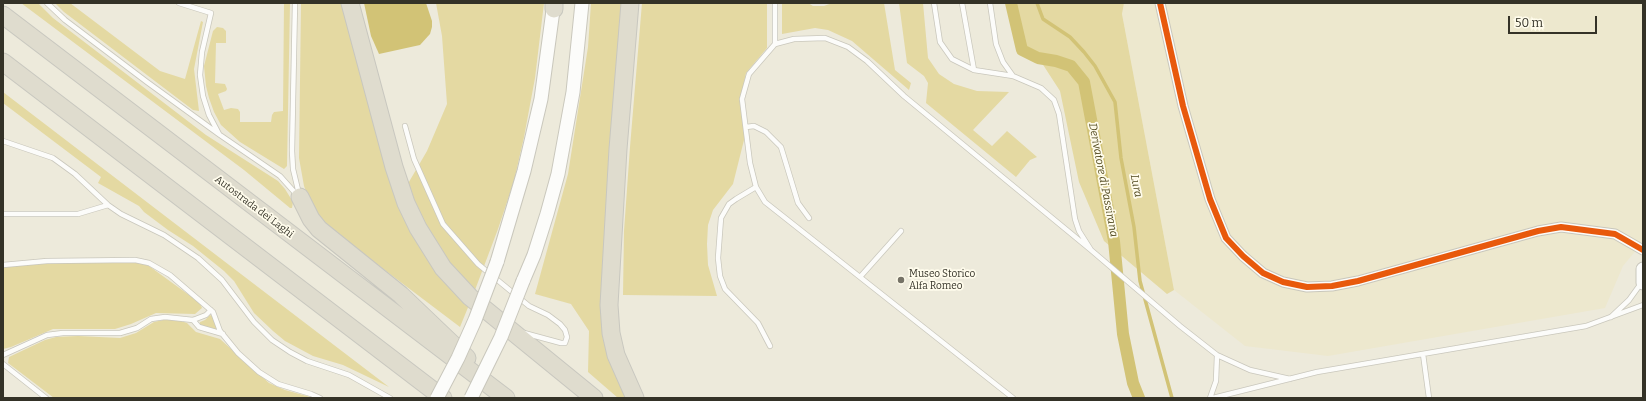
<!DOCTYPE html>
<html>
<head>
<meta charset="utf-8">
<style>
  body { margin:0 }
  #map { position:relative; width:1646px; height:401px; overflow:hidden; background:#edeadb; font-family:Bitter,serif }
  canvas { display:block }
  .frame { position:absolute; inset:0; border:4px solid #343227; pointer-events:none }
  .scale { position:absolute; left:1508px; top:16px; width:89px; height:18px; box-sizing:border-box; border:2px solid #343227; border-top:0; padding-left:5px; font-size:12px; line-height:14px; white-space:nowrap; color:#343227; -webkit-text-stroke:3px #fffcec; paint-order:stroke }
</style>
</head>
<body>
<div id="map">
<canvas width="1646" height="401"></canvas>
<div class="frame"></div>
<div class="scale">50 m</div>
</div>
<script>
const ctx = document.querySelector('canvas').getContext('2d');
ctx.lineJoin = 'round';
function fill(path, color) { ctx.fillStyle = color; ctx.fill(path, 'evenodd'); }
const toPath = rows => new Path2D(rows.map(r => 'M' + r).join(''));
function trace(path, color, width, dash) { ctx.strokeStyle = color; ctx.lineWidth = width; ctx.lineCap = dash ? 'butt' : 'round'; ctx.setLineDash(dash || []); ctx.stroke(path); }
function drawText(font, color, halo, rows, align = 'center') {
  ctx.font = font + ' Bitter,serif'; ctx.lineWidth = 3.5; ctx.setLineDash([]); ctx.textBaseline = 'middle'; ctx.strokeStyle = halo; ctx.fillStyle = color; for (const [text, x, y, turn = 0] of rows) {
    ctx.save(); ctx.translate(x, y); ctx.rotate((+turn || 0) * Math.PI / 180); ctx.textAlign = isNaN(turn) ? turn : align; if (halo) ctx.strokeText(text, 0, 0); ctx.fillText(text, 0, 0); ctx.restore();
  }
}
const built = toPath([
  [1124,3,1643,3,1643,242,1623,266,1605,308,1328,356,1245,346,1174,290,1122,14]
]);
const green = toPath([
  [21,3,38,3,53,18,206,135,278,181,285,189,293,202,292,208,290,208,244,170],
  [55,3,70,3,160,71,185,79,201,21,203,22,194,69,199,111,193,110,64,12],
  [284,3,290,3,287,166,284,169,240,142,221,125,214,112,209,98,206,86,204,66,213,31,217,27,223,28,226,31,226,43,216,43,215,83,225,84,227,89,226,91,218,94,224,110,231,108,238,109,240,112,240,122,271,122,272,115,274,112,283,111],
  [301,3,343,3,379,136,469,305,460,327,374,262,329,230,311,206,304,186,299,158],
  [436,3,544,3,535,78,524,137,514,181,498,229,475,290,458,274,426,229,406,187,427,151,447,104,442,36],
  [591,3,625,3,604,305,631,398,618,398,588,372,589,331,571,304,535,294,568,174,588,47],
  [642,3,767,3,767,48,746,73,740,101,745,136,733,184,713,210,708,225,707,244,708,265,717,296,623,295,624,231,630,147],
  [782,3,808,3,813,6,824,6,832,3,884,3,895,70,911,83,909,90,852,41,828,30,815,28,782,34],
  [899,3,923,3,928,58,939,74,954,84,977,91,1009,92,973,130,992,146,1007,131,1037,157,1030,160,1016,177,926,103,928,83,924,76,907,63],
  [1010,3,1124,3,1122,14,1174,290,1167,294,1104,241,1079,182,1060,91,1038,57,1020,41],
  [3,92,237,271,389,387,343,365,313,356,285,341,273,331,254,313,234,281,224,271,193,246,168,230,144,212,139,206,98,183,101,177,3,103],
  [53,263,139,263,149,266,200,303,202,308,195,314,156,313,131,324,115,329,53,329,11,347,3,349,3,267],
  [210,315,214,317,218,325,216,329,218,331,200,325,200,322,205,320],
  [163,320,178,320,187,323,196,332,220,339,269,383,285,390,314,398,54,398,8,363,9,357,45,340,56,337,78,336,120,338,136,333,154,322]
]);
const water = toPath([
  [364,3,426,3,432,21,432,27,430,34,420,45,379,54,371,36]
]);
const stream = toPath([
  [1037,3,1043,19,1070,37,1084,52,1095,66,1115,102,1121,158,1134,227,1140,281,1172,398]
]);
const canal = toPath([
  [1011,3,1022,50,1038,58,1056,61,1071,66,1084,82,1114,241,1123,334,1133,383,1139,398]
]);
const lane = toPath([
  [47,3,65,20,147,82,220,135,280,176,297,195],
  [179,3,211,13,202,52,200,75,203,96,209,115,219,134],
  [295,3,292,151,293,169,299,194],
  [775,3,775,44],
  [934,3,940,42,952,59,974,70,1013,76,1041,88,1054,100,1059,114,1075,219,1079,231,1091,250,1180,326,1217,355,1250,370,1290,379],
  [962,3,974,70],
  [990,3,996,44,1003,62,1013,76],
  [405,126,414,159,443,224,478,264,529,306,548,315,560,324,565,330,567,337,565,343,561,343,524,333],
  [746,127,754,126,766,132,781,147,798,203,809,218],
  [3,141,53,158,75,174,108,205,121,214,164,235,198,258,222,280,254,322,272,340,290,352,307,361,349,375,390,398],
  [756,187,736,199,729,204,721,218,718,258,720,276,725,289,758,323,770,346],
  [3,214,78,214,108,205],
  [3,265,47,261,135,260,149,263,170,275,213,312,220,331,238,353,259,372,278,384,311,394,320,398],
  [860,277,901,231],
  [1611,317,1629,300,1642,282],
  [193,320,199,327,223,334],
  [1423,354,1429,398],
  [3,355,47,335,63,333,120,333,137,328,151,319,165,317,193,320,206,315,211,310],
  [3,364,46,398],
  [1013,398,765,202,756,187,750,163,742,99,749,74,775,44,794,39,825,38,848,47,867,61,904,96,1091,250],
  [1210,398,1216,381,1217,355],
  [1213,398,1317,372,1586,326,1643,305]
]);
const street = toPath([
  [1160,3,1183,106,1210,199,1226,238,1243,256,1263,273,1283,282,1307,287,1332,286,1358,281,1538,231,1561,227,1615,234,1643,250]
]);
const secondary = toPath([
  [497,262,524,171,541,99,554,3],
  [1643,269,1643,283],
  [523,281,534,255,547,214,558,174,573,92,582,3]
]);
const highway = toPath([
  [350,3,394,167,406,203,418,228,443,268,470,297,594,398],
  [554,3,554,9],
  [630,3,618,149,609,305,611,333,616,355,635,398],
  [3,15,506,398],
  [3,62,443,398],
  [300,197,311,219,319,229,401,295,467,358]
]);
const secondaryBridge = toPath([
  [437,398,458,358,475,320,497,262],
  [471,398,501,337,523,281]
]);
const cycleway = toPath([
  [1160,3,1183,106,1210,199,1226,238,1243,256,1263,273,1283,282,1307,287,1332,286,1358,281,1538,231,1561,227,1615,234,1643,250]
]);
const markers = [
  [901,280,4,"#757266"]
];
const streetNames = [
  ["Autostrada dei Laghi",254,207,37]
];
const poiNames = [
  ["Museo Storico",909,274],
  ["Alfa Romeo",909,286]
];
const waterNames = [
  ["Derivatore di Passirana",1103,180,79],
  ["Lura",1136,186,79]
];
fill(built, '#ede8ce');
fill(green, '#e4d9a2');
fill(water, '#d2c376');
trace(stream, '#d2c376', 3.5);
trace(canal, '#d2c376', 12);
trace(lane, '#c9c7bc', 6);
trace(street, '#c9c7bc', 11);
trace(secondary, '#c9c7bc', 15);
trace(highway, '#c8c7bf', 19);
trace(lane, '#fcfcfa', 4.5);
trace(street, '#fcfcfa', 9);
trace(secondary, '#fcfcfa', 13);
trace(highway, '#dfdcce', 17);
trace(secondaryBridge, '#c9c7bc', 15, []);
trace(secondaryBridge, '#fcfcfa', 13);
trace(cycleway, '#e8590c', 6);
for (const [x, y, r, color] of markers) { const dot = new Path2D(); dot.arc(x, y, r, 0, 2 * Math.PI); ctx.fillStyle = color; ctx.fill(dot); trace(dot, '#fffcec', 1.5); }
drawText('10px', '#343227', '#fffcec', streetNames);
drawText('10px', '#343227', '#fffcec', poiNames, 'left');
drawText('italic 11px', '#4e461b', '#fffcec', waterNames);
</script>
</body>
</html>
